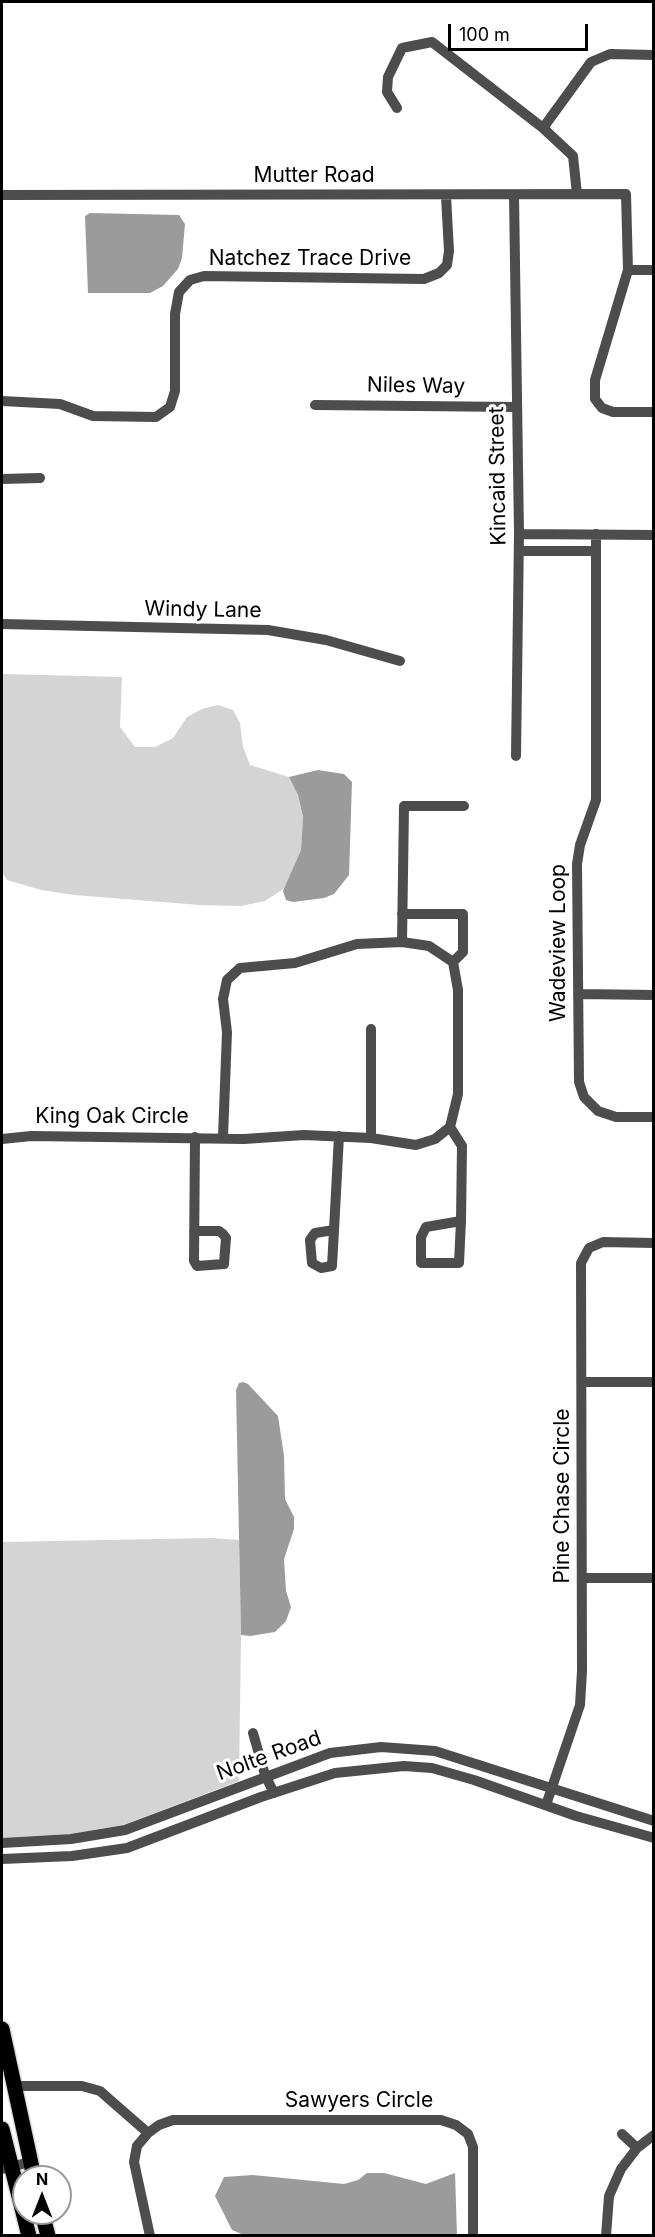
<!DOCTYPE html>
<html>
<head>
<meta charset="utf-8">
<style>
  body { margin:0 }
  #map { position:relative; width:655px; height:2237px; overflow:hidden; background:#fff; font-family:Inter,sans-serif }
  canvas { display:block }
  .frame { position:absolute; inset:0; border:3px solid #000; pointer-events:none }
  .north { position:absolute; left:12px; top:2165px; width:60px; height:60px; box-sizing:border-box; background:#fff; border:2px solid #999; border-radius:50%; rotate:0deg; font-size:16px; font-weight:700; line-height:24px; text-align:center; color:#000 }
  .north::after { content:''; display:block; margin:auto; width:21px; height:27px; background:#000; clip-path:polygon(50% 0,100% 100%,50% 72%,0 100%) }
  .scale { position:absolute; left:448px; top:24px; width:140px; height:27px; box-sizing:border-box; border:3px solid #000; border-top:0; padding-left:8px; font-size:18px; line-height:21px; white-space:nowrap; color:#000; -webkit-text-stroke:4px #fff; paint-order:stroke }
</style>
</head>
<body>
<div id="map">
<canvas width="655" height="2237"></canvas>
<div class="frame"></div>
<div class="north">N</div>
<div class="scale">100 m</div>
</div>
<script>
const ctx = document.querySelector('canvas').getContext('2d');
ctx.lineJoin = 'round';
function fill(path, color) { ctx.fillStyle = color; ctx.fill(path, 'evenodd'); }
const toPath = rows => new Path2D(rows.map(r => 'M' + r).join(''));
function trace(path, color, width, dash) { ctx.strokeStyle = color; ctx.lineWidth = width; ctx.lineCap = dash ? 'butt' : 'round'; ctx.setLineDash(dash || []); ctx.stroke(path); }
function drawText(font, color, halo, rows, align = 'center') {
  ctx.font = font + ' Inter,sans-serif'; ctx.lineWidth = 6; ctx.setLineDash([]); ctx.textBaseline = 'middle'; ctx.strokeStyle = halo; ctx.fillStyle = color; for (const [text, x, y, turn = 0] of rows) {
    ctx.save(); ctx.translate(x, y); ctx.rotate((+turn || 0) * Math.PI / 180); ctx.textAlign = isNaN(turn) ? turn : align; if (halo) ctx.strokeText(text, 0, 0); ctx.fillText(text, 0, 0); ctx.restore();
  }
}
const green = toPath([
  [2,674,122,677,120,727,135,747,155,747,173,738,187,717,202,709,218,705,233,710,240,723,243,747,250,765,289,777,298,795,303,817,301,850,285,888,265,901,241,906,200,905,74,895,41,890,7,880,2,872],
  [212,1538,239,1540,241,1635,239,1781,123,1825,70,1834,2,1838,2,1542]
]);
const water = toPath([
  [90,213,179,215,185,224,182,258,178,269,163,286,150,293,88,293,85,216],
  [318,770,344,774,352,782,349,875,334,894,324,898,293,902,286,900,283,891,301,850,303,817,298,795,289,777],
  [243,1382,248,1384,278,1416,284,1456,285,1499,294,1517,294,1529,284,1559,286,1591,291,1607,286,1621,275,1632,250,1636,241,1635,236,1390,239,1383],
  [367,2173,384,2173,426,2184,455,2173,457,2235,244,2235,232,2230,215,2196,224,2177,253,2175,344,2184,358,2180]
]);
const minor = toPath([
  [397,108,387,92,388,77,402,48,432,42,543,128,573,156,577,194],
  [543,128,591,62,610,54,654,55],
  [2,195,626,194,628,270],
  [514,195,519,534,516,756],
  [654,270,628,270,595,380,595,399,602,408,613,412,654,412],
  [2,401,60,404,93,416,156,417,170,407,175,391,175,314,179,292,190,280,204,276,424,279,439,273,447,265,449,251,446,196],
  [315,405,516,407],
  [2,479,40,478],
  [519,534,654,535],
  [596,534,596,800,580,845,577,864,579,1082,584,1097,598,1111,616,1117,654,1117],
  [519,551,596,551],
  [2,624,268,630,326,640,400,661],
  [402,914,463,914,463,952,453,962],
  [402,942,404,806,464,806],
  [578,994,654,995],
  [371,1029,371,1138],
  [450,1127,462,1146,461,1221,459,1263,421,1263,421,1237,426,1227,461,1221],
  [2,1139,31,1136,244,1139,304,1135,371,1138,416,1145,435,1139,450,1127,458,1094,458,990,453,962,429,946,402,942,357,944,295,963,240,968,227,980,223,999,227,1032,223,1137],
  [334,1230,315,1233,310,1240,312,1263,321,1268,332,1266,334,1230,339,1136],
  [194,1231,219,1231,223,1234,226,1238,224,1264,197,1266,194,1261,195,1137],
  [582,1382,654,1382],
  [583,1578,654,1578],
  [253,1733,265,1775,274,1793],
  [546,1805,580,1705,582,1671,581,1263,589,1248,603,1242,654,1243],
  [2,1843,71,1839,125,1830,330,1753,381,1747,435,1751,654,1821],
  [2,1859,72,1856,127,1848,261,1797,335,1773,404,1766,432,1768,474,1780,576,1816,654,1838],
  [13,2086,82,2086,100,2091,148,2133],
  [622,2134,637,2148],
  [2,2169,30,2162],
  [150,2236,134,2162,137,2146,148,2133,159,2125,173,2120,441,2120,456,2125,468,2134,473,2147,473,2236],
  [606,2236,609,2196,621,2169,637,2148,654,2135]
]);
const major = toPath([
  [2,2029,34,2177],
  [2,2129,29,2236],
  [42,2213,48,2236]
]);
const streetNames = [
  ["Mutter Road",314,176],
  ["Natchez Trace Drive",310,259],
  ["Niles Way",416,386,1],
  ["Kincaid Street",498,476,-91],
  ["Windy Lane",203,610,1],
  ["Wadeview Loop",559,943,-90],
  ["King Oak Circle",112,1117],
  ["Pine Chase Circle",563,1496,-90],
  ["Nolte Road",269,1756,-20],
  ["Sawyers Circle",359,2101]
];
fill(green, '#d4d4d4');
fill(water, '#9b9b9b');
trace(major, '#dbdbdb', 18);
trace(minor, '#4d4d4d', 10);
trace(major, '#000', 15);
drawText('21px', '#000', '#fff', streetNames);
</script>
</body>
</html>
